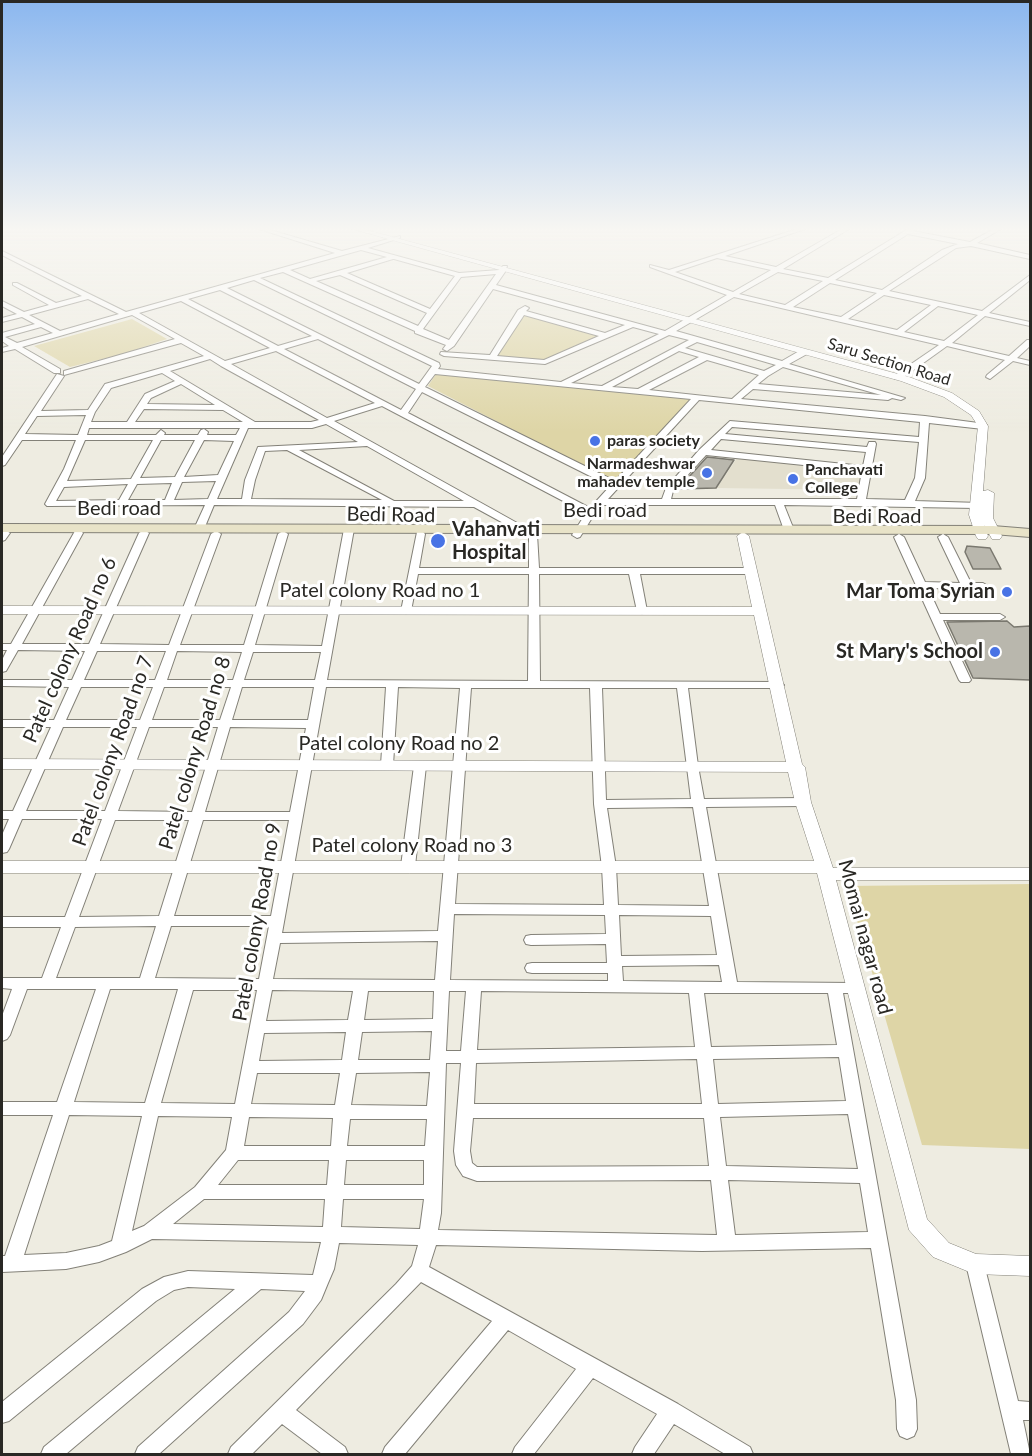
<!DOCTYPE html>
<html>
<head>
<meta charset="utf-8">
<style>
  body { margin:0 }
  #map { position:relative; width:1032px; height:1456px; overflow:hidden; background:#eeece1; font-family:Lato,sans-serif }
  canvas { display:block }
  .frame { position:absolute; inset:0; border:3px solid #292824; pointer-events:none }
</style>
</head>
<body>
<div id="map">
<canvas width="1032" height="1456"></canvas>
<div class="frame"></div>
</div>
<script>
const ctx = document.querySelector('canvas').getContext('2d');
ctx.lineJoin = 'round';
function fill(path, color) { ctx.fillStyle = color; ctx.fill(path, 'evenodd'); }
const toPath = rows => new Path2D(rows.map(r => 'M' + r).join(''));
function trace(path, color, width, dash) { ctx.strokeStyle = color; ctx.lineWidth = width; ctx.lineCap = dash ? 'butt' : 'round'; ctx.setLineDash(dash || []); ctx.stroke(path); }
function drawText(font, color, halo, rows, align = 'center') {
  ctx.font = font + ' Lato,sans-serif'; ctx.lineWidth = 6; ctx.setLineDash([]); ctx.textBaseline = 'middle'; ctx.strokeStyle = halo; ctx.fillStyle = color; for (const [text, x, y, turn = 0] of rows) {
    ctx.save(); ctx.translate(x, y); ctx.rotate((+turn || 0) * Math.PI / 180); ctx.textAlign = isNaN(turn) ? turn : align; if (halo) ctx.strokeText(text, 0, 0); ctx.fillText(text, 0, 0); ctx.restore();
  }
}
const built = toPath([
  [737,458,867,469,860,490,717,488]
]);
const green = toPath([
  [524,316,535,316,601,336,543,361,494,358],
  [132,319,167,339,123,354,70,367,34,346],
  [436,374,694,399,617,483,428,386],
  [1030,884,1030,1149,922,1145,847,886]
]);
const building = toPath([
  [707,457,734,460,716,488,678,489,707,457],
  [967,546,990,548,1001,569,973,569,965,552,967,546],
  [1007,621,1014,627,1030,626,1030,680,973,678,947,622,1007,621]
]);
const minor = toPath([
  [259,229,267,229,342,251,400,236,400,238,368,248,459,273,499,270,503,266,507,266,505,272,496,285,665,331,727,295,650,267,650,265,669,270,797,229,805,229,725,256,776,267,842,229,849,229,783,269,828,278,908,229,915,229,913,231,970,242,994,229,1001,229,977,243,1030,255,1030,259,971,246,956,248,889,291,982,311,1030,275,1030,280,989,313,1030,322,1030,326,985,316,952,343,1009,356,1027,340,1030,340,1030,346,1017,358,1030,361,1030,365,1013,361,990,379,986,377,987,375,1005,360,947,346,901,379,895,379,895,375,939,345,734,297,676,331,782,361,801,350,807,350,807,354,789,364,905,398,901,400,892,398,888,400,753,389,741,399,925,416,986,424,987,426,983,429,929,423,925,478,915,501,980,503,982,505,977,508,784,505,794,530,789,533,784,530,775,505,603,505,595,513,580,537,577,538,572,535,586,513,382,406,334,421,537,534,539,568,751,568,756,571,751,574,640,574,647,611,642,614,637,611,629,574,539,574,540,681,778,682,784,685,778,688,688,688,698,766,704,799,803,798,809,802,803,806,706,807,737,982,855,983,860,984,862,988,860,992,855,993,843,993,916,1400,917,1429,914,1436,907,1439,900,1436,897,1429,896,1400,871,1248,702,1251,436,1245,429,1267,678,1404,750,1447,753,1454,725,1454,674,1424,654,1454,632,1454,635,1447,657,1414,593,1378,534,1454,512,1454,515,1447,576,1369,508,1330,405,1454,382,1454,385,1447,492,1321,421,1282,296,1410,345,1447,348,1454,322,1454,282,1424,252,1454,228,1454,231,1447,396,1284,412,1266,418,1245,339,1243,334,1269,328,1283,321,1300,303,1324,159,1454,135,1454,138,1447,289,1312,305,1291,261,1289,66,1454,41,1454,44,1447,235,1289,188,1287,174,1290,156,1301,9,1421,2,1423,2,1402,142,1289,164,1277,188,1271,313,1275,321,1242,152,1239,126,1252,99,1262,66,1269,2,1272,2,1256,5,1256,53,1115,2,1115,2,1102,57,1102,96,989,27,989,10,1035,7,1039,2,1041,2,1016,12,989,2,988,2,978,42,978,61,927,2,927,2,917,65,917,102,819,22,819,9,849,7,852,2,853,2,835,9,819,2,819,2,811,13,811,51,727,2,727,2,720,54,720,69,687,2,686,2,680,72,680,85,651,18,650,6,671,2,672,2,660,7,650,2,650,2,644,11,644,75,531,81,531,83,533,22,644,89,644,139,533,144,530,149,533,100,644,169,645,211,534,216,531,221,534,180,645,244,645,278,534,283,531,288,534,255,645,322,646,344,529,349,526,354,529,327,680,528,681,529,574,418,574,411,611,406,614,401,611,417,532,423,532,425,534,419,568,529,568,529,537,474,507,214,505,204,529,199,532,194,529,205,505,47,506,45,504,64,469,76,440,22,440,5,465,2,466,2,457,57,374,64,376,41,411,88,410,105,384,204,356,181,343,64,375,64,371,175,339,132,315,22,347,60,369,60,373,54,373,15,349,2,352,2,348,9,346,2,341,2,333,35,324,22,317,2,322,2,318,17,314,2,306,2,301,24,312,49,305,13,285,13,283,17,283,56,303,82,296,2,255,2,251,126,312,335,253,259,229],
  [908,234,958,244,942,250,882,290,835,280,908,234],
  [361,250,387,257,310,279,290,270,361,250],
  [717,258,771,270,733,292,675,272,717,258],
  [393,259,394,259,455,276,430,309,347,273,393,259],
  [283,272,415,331,415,333,446,345,443,349,447,351,454,346,493,289,625,325,605,333,526,311,529,308,525,306,518,310,490,355,441,352,440,354,444,356,545,364,633,327,659,334,561,382,438,369,440,366,439,363,260,278,283,272],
  [778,272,823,281,785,305,739,294,778,272],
  [496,274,449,340,423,329,461,277,496,274],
  [340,275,427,313,418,326,316,281,340,275],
  [254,280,432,366,419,384,227,288,254,280],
  [830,283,877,293,841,317,793,307,830,283],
  [220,290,312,336,278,346,188,299,220,290],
  [884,295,931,305,897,330,848,319,884,295],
  [88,299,119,314,60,331,29,315,88,299],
  [181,301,270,348,225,361,139,313,181,301],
  [938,306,978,315,944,341,904,332,938,306],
  [524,315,599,336,544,360,497,356,524,315],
  [41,327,53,333,17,343,5,337,41,327],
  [669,335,689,340,602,386,571,383,669,335],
  [318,339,416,389,401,410,284,349,318,339],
  [697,342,776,365,764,371,685,348,697,342],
  [276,351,375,403,327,418,231,364,276,351],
  [679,351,699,357,638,389,612,387,679,351],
  [210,359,221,366,319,420,311,422,255,422,170,371,210,359],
  [707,360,759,375,732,399,649,390,707,360],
  [783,367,881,395,758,384,768,376,783,367],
  [162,373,175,381,145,394,127,422,91,422,95,412,111,388,162,373],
  [435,374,691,399,615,481,425,387,435,374],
  [181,384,215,405,147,404,151,398,181,384],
  [422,392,610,486,590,508,408,413,422,392],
  [699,400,920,422,919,437,730,421,699,450,666,488,662,499,608,499,699,400],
  [144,409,223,410,243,422,135,422,144,409],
  [86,415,78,435,25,434,37,416,86,415],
  [326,424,358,442,258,447,245,480,242,499,217,499,248,428,312,428,326,424],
  [732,427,919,442,915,478,905,500,866,499,876,444,875,442,869,442,867,447,725,434,732,427],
  [89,428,240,428,236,435,207,435,208,432,204,429,201,430,198,435,164,435,165,433,161,430,156,435,87,435,89,428],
  [721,439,866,452,863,466,711,450,721,439],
  [85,440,153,440,131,479,67,481,85,440],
  [161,440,195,440,175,477,140,478,161,440],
  [204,440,234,441,218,475,184,477,204,440],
  [367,446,464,501,394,501,299,450,367,446],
  [287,450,382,500,251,499,255,480,265,451,287,450],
  [706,455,862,471,857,499,671,499,673,491,706,455],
  [216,481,208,499,174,500,182,482,216,481],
  [172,483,165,500,128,500,137,484,172,483],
  [128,484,119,500,56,501,64,487,128,484],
  [97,651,166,651,155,680,84,680,97,651],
  [177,651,242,652,233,680,167,680,177,651],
  [253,652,321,652,315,680,244,680,253,652],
  [81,687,153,687,140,720,66,720,81,687],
  [164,687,231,687,220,720,152,720,164,687],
  [242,687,314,687,308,720,232,720,242,687],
  [326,687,386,687,381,765,387,769,393,765,398,687,460,688,438,931,282,933,326,687],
  [471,688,590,688,594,804,602,867,604,905,455,904,471,688],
  [602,688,677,688,691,799,606,800,602,688],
  [63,727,137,727,105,811,26,811,63,727],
  [149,727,218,727,192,812,118,811,149,727],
  [230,727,306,728,290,812,205,812,230,727],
  [693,807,709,906,618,905,616,867,607,808,693,807],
  [115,820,189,820,159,916,79,917,115,820],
  [203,820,289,820,271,916,174,916,203,820],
  [454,914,605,915,606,934,531,935,526,936,524,940,526,944,531,945,606,944,607,963,532,963,527,964,525,968,527,972,532,973,608,973,608,981,450,980,454,914],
  [619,915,711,916,717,955,621,956,619,915],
  [156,926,140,978,56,978,75,927,156,926],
  [171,926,269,926,259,979,155,978,171,926],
  [438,941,435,980,273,979,280,943,438,941],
  [719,965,722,982,623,981,622,966,719,965],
  [110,989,178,989,145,1103,74,1102,110,989],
  [193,990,257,990,235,1104,161,1103,193,990],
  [272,990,353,991,348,1020,266,1021,272,990],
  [368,991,434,991,433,1019,364,1020,368,991],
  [449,991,466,991,461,1051,446,1051,449,991],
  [481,991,689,993,695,1047,477,1050,481,991],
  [704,993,828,993,837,1045,711,1047,704,993],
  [432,1031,430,1060,358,1060,362,1032,432,1031],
  [346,1032,342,1060,259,1061,264,1033,346,1032],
  [839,1057,846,1101,718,1104,713,1059,839,1057],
  [697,1059,702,1104,474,1104,476,1063,697,1059],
  [446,1063,461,1063,454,1151,456,1165,463,1176,477,1181,711,1180,717,1235,438,1230,441,1213,446,1063],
  [430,1072,427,1106,351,1105,356,1073,430,1072],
  [257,1073,340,1073,335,1105,251,1104,257,1073],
  [848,1114,858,1169,726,1166,720,1117,848,1114],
  [69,1115,142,1116,112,1241,99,1246,66,1253,24,1255,69,1115],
  [158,1116,232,1117,226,1150,195,1187,144,1226,132,1231,158,1116],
  [249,1117,333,1118,331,1146,244,1146,249,1117],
  [473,1118,704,1118,709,1166,477,1167,472,1163,470,1151,473,1118],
  [350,1119,427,1119,425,1146,347,1146,350,1119],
  [238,1160,329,1160,327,1185,218,1185,238,1160],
  [346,1160,424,1160,424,1185,344,1185,346,1160],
  [728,1180,860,1183,868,1232,735,1235,728,1180],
  [204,1199,325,1199,323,1227,173,1224,204,1199],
  [343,1199,424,1199,420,1229,341,1227,343,1199],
  [366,229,374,229,371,231,366,229],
  [5,530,10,533,5,540,2,541,2,531,5,530],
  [899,534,904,537,925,582,960,583,938,537,943,534,948,537,971,583,983,583,988,586,983,589,928,588,940,614,1000,614,1005,617,1000,620,943,620,971,680,969,682,961,682,959,680,894,537,899,534],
  [420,762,426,766,415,866,413,869,408,871,403,869,401,866,414,766,420,762],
  [975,1256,981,1258,984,1264,1018,1401,1030,1402,1030,1420,1023,1420,1030,1454,1011,1454,966,1264,969,1258,975,1256]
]);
const tertiary = toPath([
  [352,229,363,229,909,377,952,393,979,411,988,426,983,491,988,490,994,493,993,518,1002,536,1000,539,992,539,984,525,988,536,986,539,978,539,976,536,969,515,978,426,971,415,944,397,901,381,352,229],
  [743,532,749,536,802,764,805,767,811,802,833,868,1030,868,1030,880,836,880,927,1219,949,1243,976,1254,1030,1256,1030,1276,975,1274,967,1271,933,1257,909,1230,817,873,2,873,2,861,814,861,795,802,788,772,2,769,2,759,786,762,754,615,2,614,2,606,752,607,737,536,743,532]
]);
const secondary = toPath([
  [2,524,993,526,1030,529,1030,537,993,534,2,532,2,524]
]);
const markers = [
  [595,441,6,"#4873e5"],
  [707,473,6,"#4873e5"],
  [793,479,6,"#4873e5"],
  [438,541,8,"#4873e5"],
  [1007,592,6,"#4873e5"],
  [995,652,6,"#4873e5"]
];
const farStreetnames = [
  ["Saru Section Road",889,362,17]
];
const farPoinames = [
  ["paras society",607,441],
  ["Narmadeshwar",695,464,"right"],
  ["mahadev temple",695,482,"right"],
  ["Panchavati",805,470],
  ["College",805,488]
];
const streetNames = [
  ["Bedi road",119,509],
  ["Bedi road",605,511],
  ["Bedi Road",391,515,1],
  ["Bedi Road",877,517],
  ["Patel colony Road no 1",380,591],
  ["Patel colony Road no 6",70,650,-66],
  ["Patel colony Road no 2",399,744],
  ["Patel colony Road no 7",113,751,-70],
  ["Patel colony Road no 8",195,753,-73],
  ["Patel colony Road no 3",412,846],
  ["Patel colony Road no 9",257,922,-80],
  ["Momai nagar road",865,937,75]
];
const poiNames = [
  ["Vahanvati",452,530,"left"],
  ["Hospital",452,553,"left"],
  ["Mar Toma Syrian",995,592],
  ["St Mary's School",983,652]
];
fill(built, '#e3dfce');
fill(green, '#ded5a6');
fill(building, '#b9b7ad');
trace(building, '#7a786f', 1.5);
trace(minor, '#838178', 2);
trace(tertiary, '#838178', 1);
trace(secondary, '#838178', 2);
fill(minor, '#fff');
fill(tertiary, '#fff');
fill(secondary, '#e8e3c8');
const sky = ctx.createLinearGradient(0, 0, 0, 432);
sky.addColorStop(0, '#8bb7ef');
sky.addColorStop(0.53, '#f7f6f2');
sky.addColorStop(1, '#f7f6f200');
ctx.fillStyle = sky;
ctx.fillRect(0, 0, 1032, 432);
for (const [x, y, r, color] of markers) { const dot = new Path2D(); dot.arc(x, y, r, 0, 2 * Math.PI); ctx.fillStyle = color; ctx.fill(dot); trace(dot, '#fff', 2); }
drawText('16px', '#292824', '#fff', farStreetnames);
drawText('bold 16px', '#292824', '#fff', farPoinames, 'left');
drawText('20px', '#292824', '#fff', streetNames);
drawText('bold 20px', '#292824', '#fff', poiNames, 'right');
</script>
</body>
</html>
